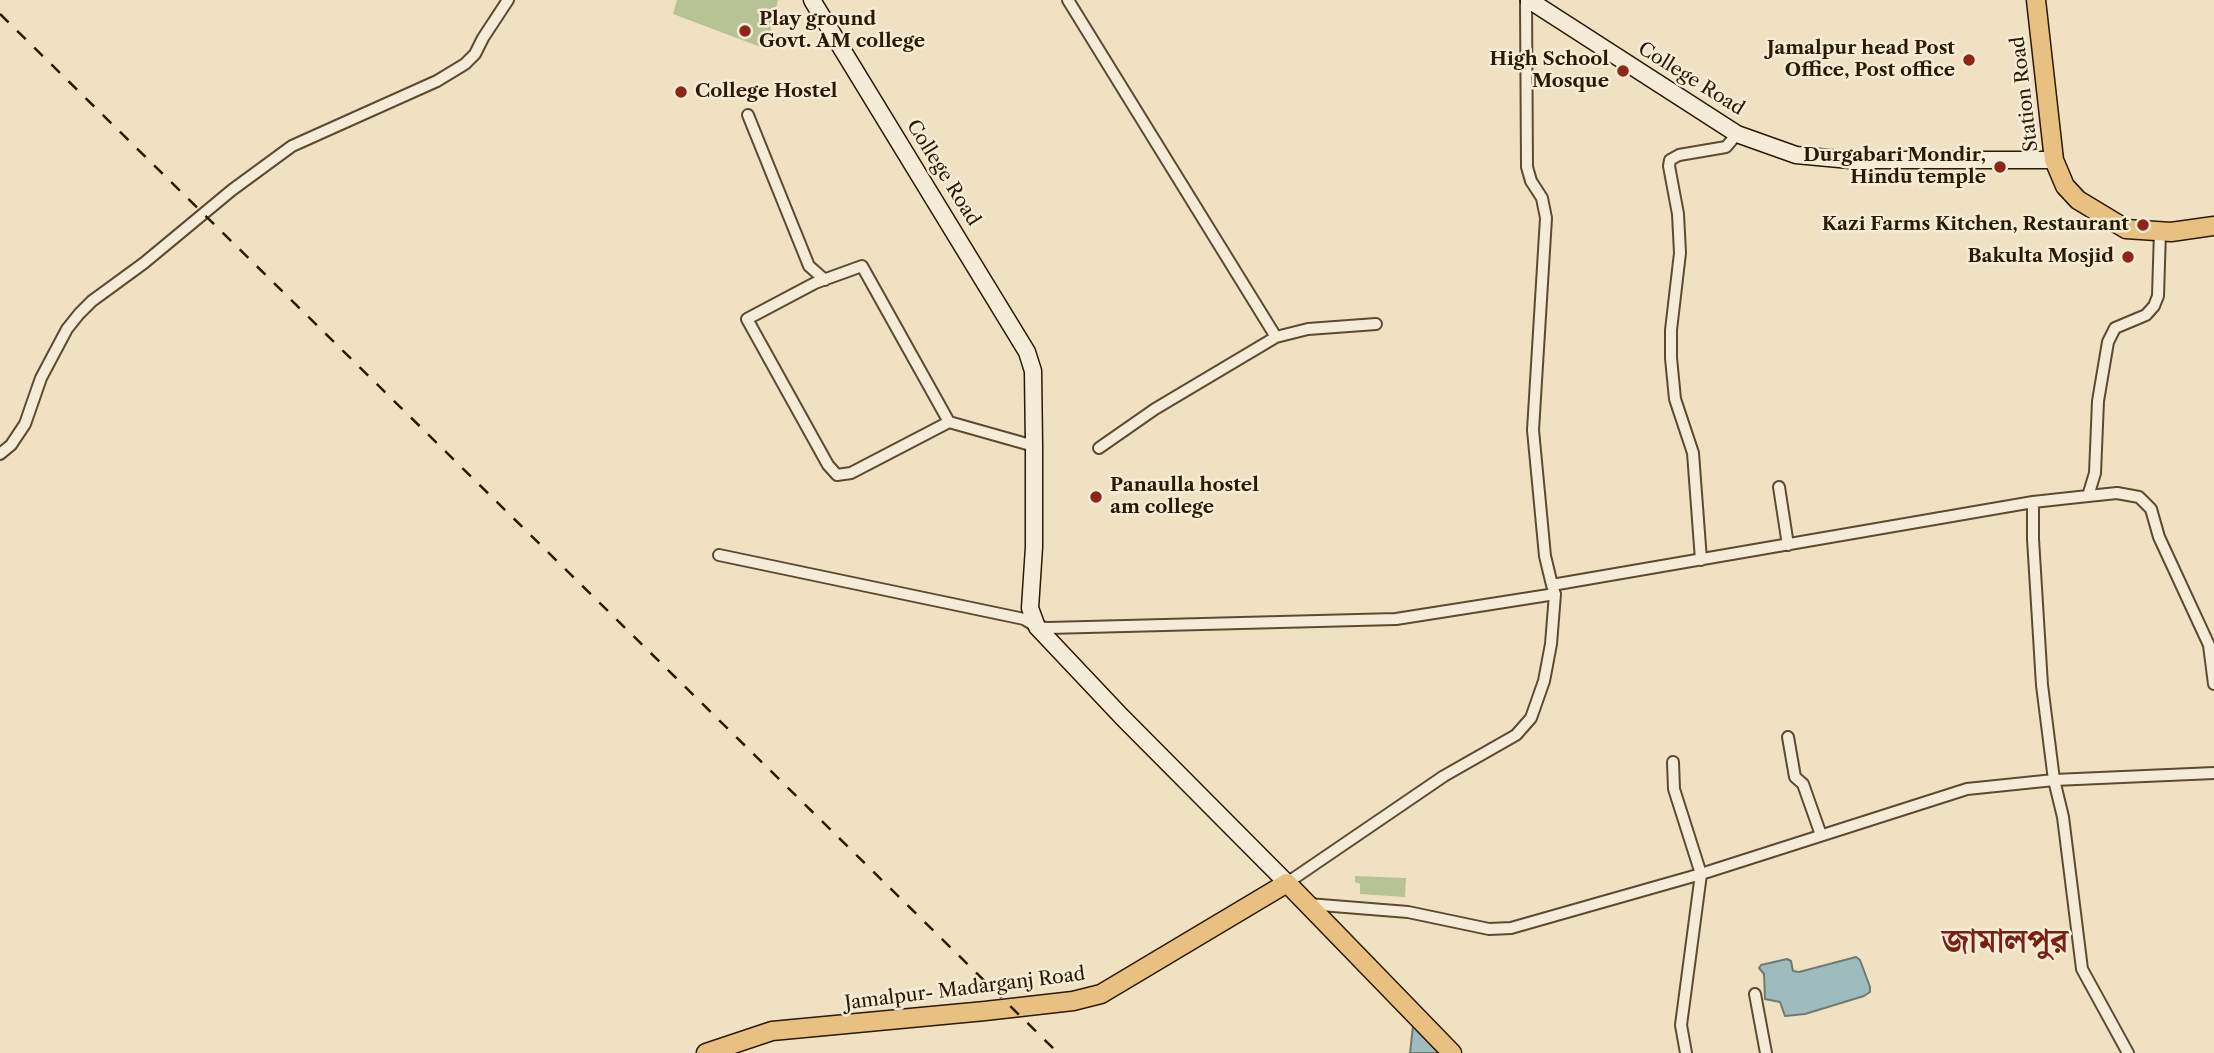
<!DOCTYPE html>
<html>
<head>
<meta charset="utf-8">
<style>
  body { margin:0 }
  canvas { display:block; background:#efe1c2 }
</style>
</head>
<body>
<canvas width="2214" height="1053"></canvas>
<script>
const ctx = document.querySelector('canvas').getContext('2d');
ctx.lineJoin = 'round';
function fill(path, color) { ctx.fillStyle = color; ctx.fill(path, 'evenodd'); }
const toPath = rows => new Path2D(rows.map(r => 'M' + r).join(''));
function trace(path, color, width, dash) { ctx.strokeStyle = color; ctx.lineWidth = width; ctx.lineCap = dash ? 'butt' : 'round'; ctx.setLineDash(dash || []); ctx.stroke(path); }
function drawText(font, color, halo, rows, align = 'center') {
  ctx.font = font + ' "Libre Caslon Text","Noto Serif Bengali",serif'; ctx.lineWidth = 5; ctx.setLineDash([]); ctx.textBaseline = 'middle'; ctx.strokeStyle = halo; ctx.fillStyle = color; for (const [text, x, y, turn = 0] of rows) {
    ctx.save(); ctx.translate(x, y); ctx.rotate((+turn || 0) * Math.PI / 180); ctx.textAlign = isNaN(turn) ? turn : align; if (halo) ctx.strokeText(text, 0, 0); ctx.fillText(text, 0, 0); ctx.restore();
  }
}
const green = toPath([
  [677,0,778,0,766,49,673,14],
  [1355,876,1406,878,1405,897,1360,894,1360,884,1355,882]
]);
const water = toPath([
  [1856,957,1860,960,1870,987,1870,992,1864,996,1805,1014,1785,1016,1780,1002,1765,999,1764,974,1759,968,1761,965,1787,959,1791,961,1793,971,1799,972,1856,957],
  [1413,1026,1432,1043,1442,1053,1410,1053,1413,1026]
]);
const minor = toPath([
  [1068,0,1276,337],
  [1526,0,1527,167,1531,181,1542,198,1546,218,1533,430,1545,556,1552,585],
  [748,115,809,266,825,280],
  [949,422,851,473,837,475,828,465,747,319,815,283,862,266,949,422,1034,446],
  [1099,448,1155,409,1276,337,1308,329,1376,324],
  [0,454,11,445,25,424,41,378,67,329,79,314,92,301,144,263,232,190,292,146,437,81,465,64,475,54,483,38,508,0],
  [1779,487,1788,545],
  [2088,496,2117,493,2139,497,2151,509,2159,537,2209,645,2214,684],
  [2033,502,2033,539,2042,685,2054,780,2063,817,2082,969,2128,1053],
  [719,555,1024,619,1037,627,1048,628,1396,619,1555,594],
  [1701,560,1693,453,1675,399,1671,358,1671,330,1680,253,1678,214,1669,166,1670,160,1679,155,1726,147,1737,134],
  [1788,737,1795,777,1803,784,1821,835],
  [1673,762,1674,789,1701,874,1681,1025,1686,1053],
  [1287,883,1444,776,1516,735,1531,718,1544,681,1551,644,1555,594,1552,585,2033,502,2088,496,2095,473,2098,401,2108,342,2115,328,2146,315,2154,306,2158,296,2160,231],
  [1308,904,1408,912,1489,929,1511,928,1701,874,1967,789,2054,780,2214,773],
  [1755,994,1766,1053]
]);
const secondary = toPath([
  [812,0,1027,352,1033,371,1034,446,1034,547,1030,608,1037,627,1122,717,1287,883],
  [1529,0,1737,134,1796,155,1850,160,2054,160]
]);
const primary = toPath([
  [2036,0,2054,160,2065,186,2078,200,2126,229,2171,232,2214,226],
  [706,1053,772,1031,985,1011,1073,1001,1101,994,1287,883,1452,1053]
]);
const rail = toPath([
  [0,14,1058,1053]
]);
const markers = [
  [745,31,7,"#8f2418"],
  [1969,60,7,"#8f2418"],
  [1623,71,7,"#8f2418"],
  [681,92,7,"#8f2418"],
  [2000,167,7,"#8f2418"],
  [2143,225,7,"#8f2418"],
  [2128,257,7,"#8f2418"],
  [1096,497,7,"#8f2418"]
];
const poiNames = [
  ["Play ground",759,20,"left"],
  ["Govt. AM college",759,42,"left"],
  ["Jamalpur head Post",1955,49],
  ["Office, Post office",1955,71],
  ["High School",1609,60],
  ["Mosque",1609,82],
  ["College Hostel",695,92,"left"],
  ["Durgabari Mondir,",1986,156],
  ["Hindu temple",1986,178],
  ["Kazi Farms Kitchen, Restaurant",2129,225],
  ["Bakulta Mosjid",2114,257],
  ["Panaulla hostel",1110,486,"left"],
  ["am college",1110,508,"left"]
];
const streetNames = [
  ["College Road",1691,79,32],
  ["Station Road",2025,94,-97],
  ["College Road",943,173,58],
  ["Jamalpur- Madarganj Road",965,989,-7]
];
const townNames = [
  ["জামালপুর",2005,942]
];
fill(green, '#b7c394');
fill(water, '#9ebbbd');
trace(water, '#707a71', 2);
trace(minor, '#5c4b30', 14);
trace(secondary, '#2b1900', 19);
trace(primary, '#2b1900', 21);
trace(minor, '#f5ecd7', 10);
trace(secondary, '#f5ecd7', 16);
trace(primary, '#e8c081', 18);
trace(rail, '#2b1900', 2.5, [12, 12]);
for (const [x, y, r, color] of markers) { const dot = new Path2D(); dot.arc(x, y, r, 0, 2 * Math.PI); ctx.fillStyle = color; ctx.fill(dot); trace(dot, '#f5ecd7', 2.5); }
drawText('bold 19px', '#2b1900', '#f5ecd7', poiNames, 'right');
drawText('19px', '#2b1900', '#f5ecd7', streetNames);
drawText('bold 33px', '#7a1f14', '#f5ecd7', townNames);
</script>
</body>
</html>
